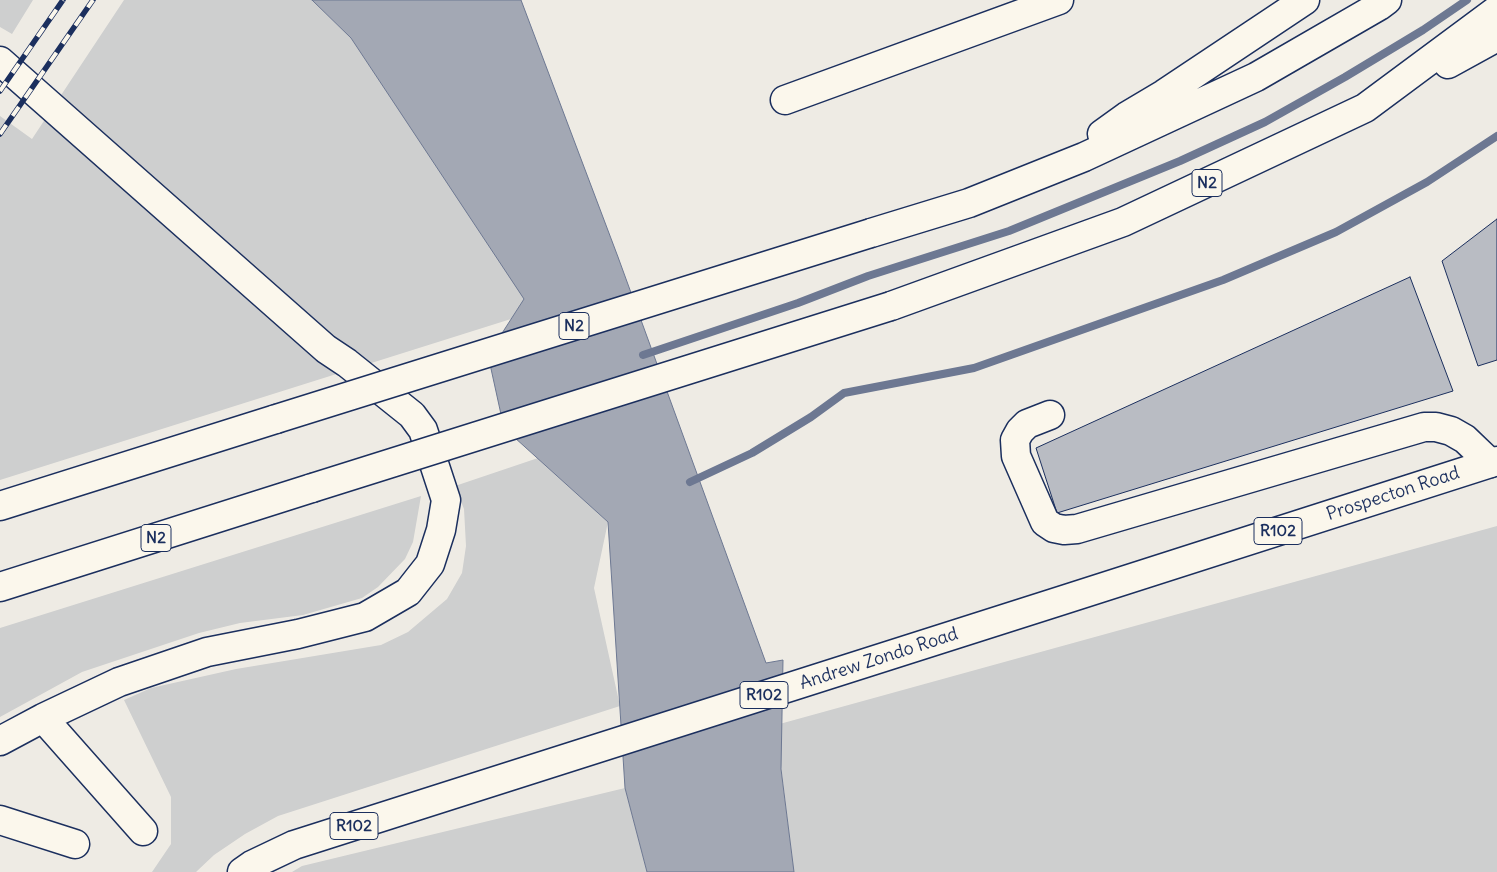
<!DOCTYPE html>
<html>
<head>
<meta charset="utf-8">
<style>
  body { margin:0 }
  canvas { display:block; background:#eeebe4 }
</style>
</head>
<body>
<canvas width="1497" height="872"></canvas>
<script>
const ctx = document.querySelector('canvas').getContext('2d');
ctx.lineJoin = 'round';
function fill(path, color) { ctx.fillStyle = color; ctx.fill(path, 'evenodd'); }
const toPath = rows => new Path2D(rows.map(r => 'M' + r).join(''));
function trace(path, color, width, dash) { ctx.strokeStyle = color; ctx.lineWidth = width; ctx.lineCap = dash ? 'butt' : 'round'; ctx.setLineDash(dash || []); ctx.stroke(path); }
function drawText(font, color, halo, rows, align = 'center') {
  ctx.font = font + ' Delius,sans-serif'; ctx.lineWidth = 4; ctx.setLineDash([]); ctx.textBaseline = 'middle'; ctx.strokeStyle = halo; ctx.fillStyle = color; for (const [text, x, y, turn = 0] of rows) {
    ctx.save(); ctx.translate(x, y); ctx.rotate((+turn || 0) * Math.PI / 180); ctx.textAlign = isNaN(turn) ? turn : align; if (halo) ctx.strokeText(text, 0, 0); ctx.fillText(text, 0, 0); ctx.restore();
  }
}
const green = toPath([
  [0,0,33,0,12,34,0,27],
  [124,0,312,0,351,38,525,299,511,319,0,480,0,116,32,139],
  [538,458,608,522,594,588,620,706,278,816,245,834,214,855,196,872,152,872,171,844,171,797,124,700,151,688,236,669,381,645,408,632,447,599,462,573,466,546,464,509,455,486],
  [421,496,413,542,405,559,378,587,362,598,303,615,240,623,199,633,82,672,0,717,0,628],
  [1497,526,1497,872,794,872,776,725],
  [625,788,647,872,292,872,302,866]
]);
const water = toPath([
  [312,0,521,0,618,257,766,663,783,660,781,769,794,872,647,872,625,788,608,522,504,428,488,355,524,299,351,38,312,0]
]);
const stream = toPath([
  [643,355,798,303,868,276,1009,231,1180,161,1265,122,1345,77,1423,30,1467,0],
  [690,482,752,453,811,417,844,393,974,368,1223,280,1336,232,1427,182,1497,136]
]);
const building = toPath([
  [1497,219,1497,360,1478,366,1442,261,1497,219],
  [1410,277,1453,391,1057,513,1036,448,1410,277]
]);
const minor = toPath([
  [0,61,326,349,347,363,412,415,423,430,446,500,441,530,430,564,408,592,365,617,298,634,207,652,119,682,43,718,0,741],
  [785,100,1059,0],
  [1050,415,1027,424,1020,431,1015,440,1016,456,1045,522,1054,528,1064,530,1077,529,1424,427,1436,427,1451,431,1465,439,1490,463],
  [43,718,143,831],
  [0,820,75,844]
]);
const major = toPath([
  [242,872,252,865,294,845,1060,601,1497,461]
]);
const highway = toPath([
  [1448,64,1497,37],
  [1102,134,1127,116,1164,94,1305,0],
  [871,233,969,203,1084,157,1256,77,1379,6,1387,0],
  [891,306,1123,222,1365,108,1497,10],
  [0,506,276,419],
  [0,587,312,488]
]);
const rail = toPath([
  [0,91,63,0],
  [0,134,93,0]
]);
const highwayBridge = toPath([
  [276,419,871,233],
  [312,488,891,306]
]);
const shields = [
  [1207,183,30],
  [574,326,30],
  [1278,531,48],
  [156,538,30],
  [764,695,48],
  [354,826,48]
];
const shieldNames = [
  ["N2",1207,183],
  ["N2",574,326],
  ["R102",1278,531],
  ["N2",156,538],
  ["R102",764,695],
  ["R102",354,826]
];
const streetNames = [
  ["Prospecton Road",1393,494,-18],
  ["Andrew Zondo Road",879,659,-18]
];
fill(green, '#cecfcf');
fill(water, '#a3a8b4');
trace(water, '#6d7892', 1);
trace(stream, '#6d7892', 8);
fill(building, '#b9bcc3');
trace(building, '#1b2f5e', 1);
trace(minor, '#1b2f5e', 31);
trace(major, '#1b2f5e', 31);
trace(highway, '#1b2f5e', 31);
trace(minor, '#fbf7ec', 28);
trace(major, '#fbf7ec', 28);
trace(highway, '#fbf7ec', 28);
trace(rail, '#1b2f5e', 5.5);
trace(rail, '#fbf7ec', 4, [11]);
trace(highwayBridge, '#1b2f5e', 31, []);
trace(highwayBridge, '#fbf7ec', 28);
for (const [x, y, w] of shields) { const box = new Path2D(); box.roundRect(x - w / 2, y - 13.5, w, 27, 4); ctx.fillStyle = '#fbf7ec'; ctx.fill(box); trace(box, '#1b2f5e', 1); }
drawText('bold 16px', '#1b2f5e', null, shieldNames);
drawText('18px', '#1b2f5e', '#fbf7ec', streetNames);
</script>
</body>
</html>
